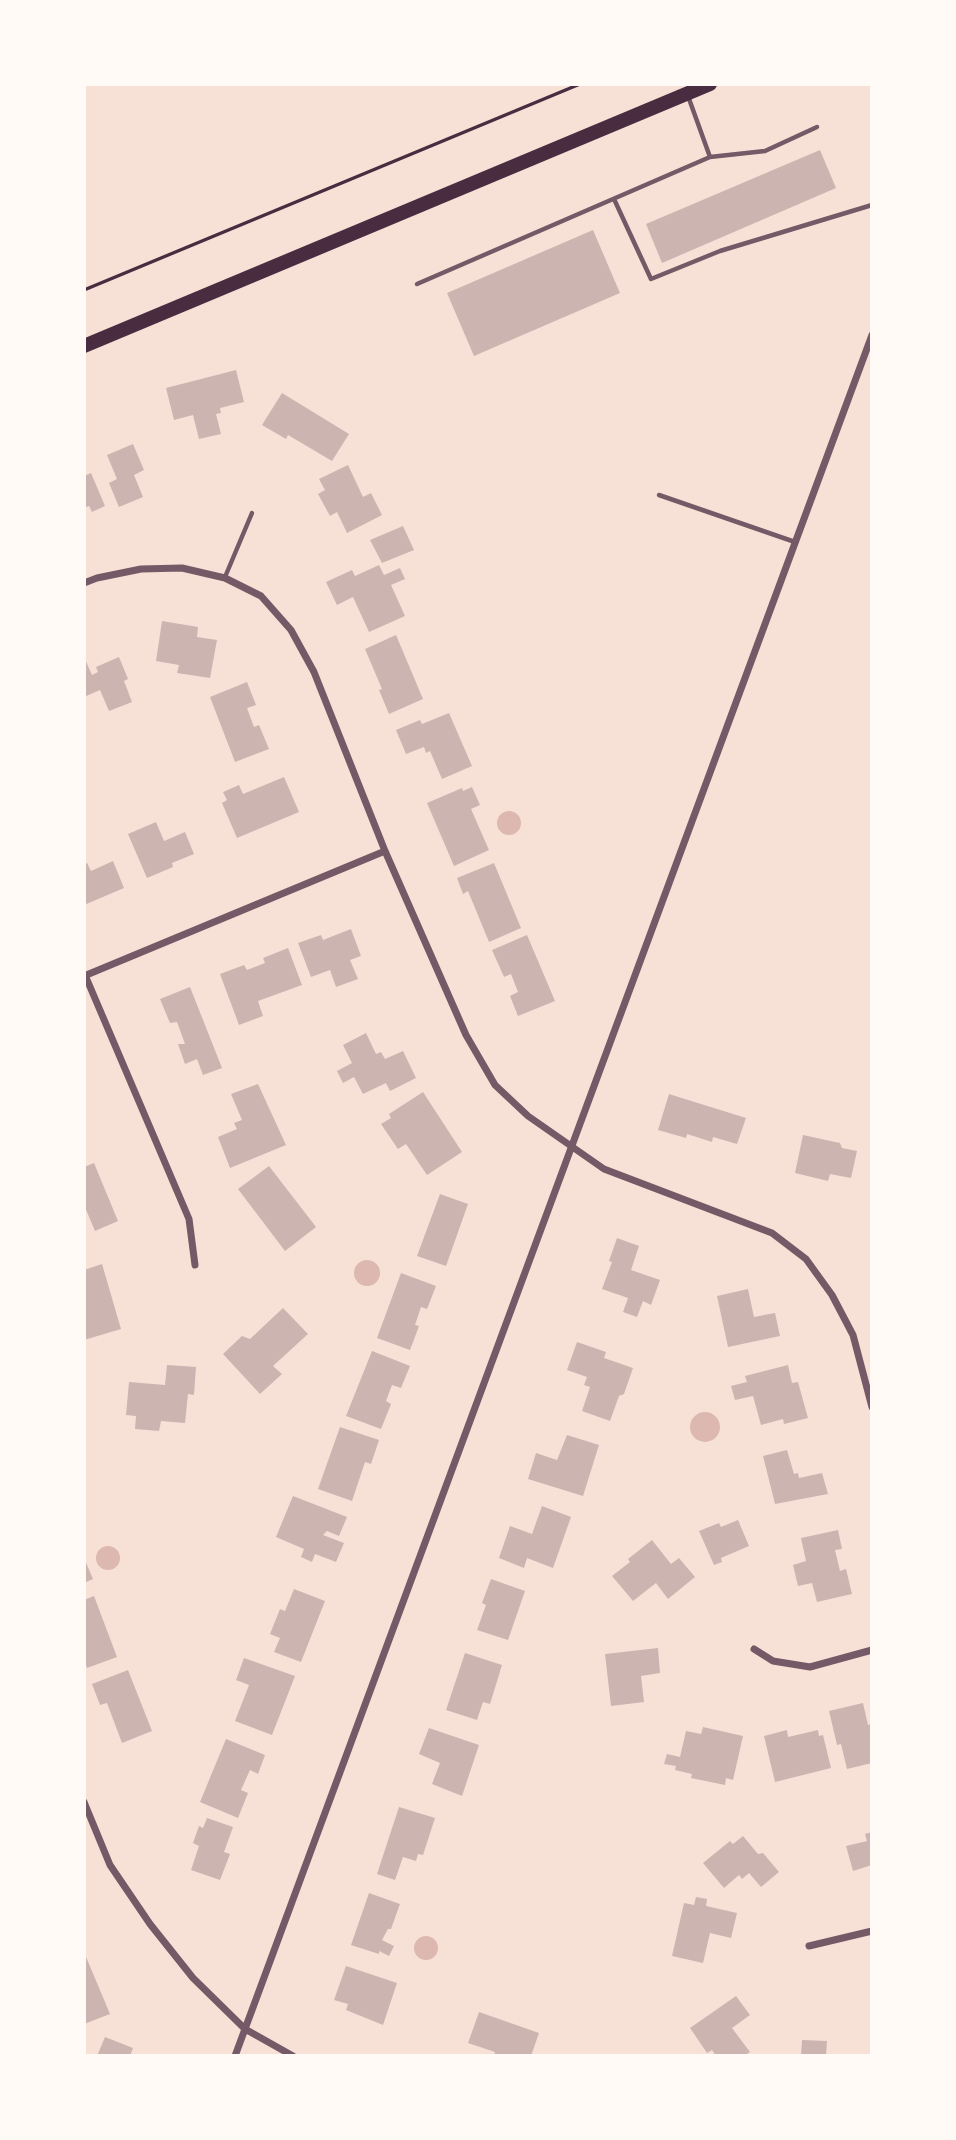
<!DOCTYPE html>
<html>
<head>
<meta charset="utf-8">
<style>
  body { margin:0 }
  #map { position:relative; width:956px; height:2140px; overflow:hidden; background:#f7e1d7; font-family:"PT Sans",sans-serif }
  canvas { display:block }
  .frame { position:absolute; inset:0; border:86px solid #fffaf5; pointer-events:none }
</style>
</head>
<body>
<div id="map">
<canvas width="956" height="2140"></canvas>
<div class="frame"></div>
</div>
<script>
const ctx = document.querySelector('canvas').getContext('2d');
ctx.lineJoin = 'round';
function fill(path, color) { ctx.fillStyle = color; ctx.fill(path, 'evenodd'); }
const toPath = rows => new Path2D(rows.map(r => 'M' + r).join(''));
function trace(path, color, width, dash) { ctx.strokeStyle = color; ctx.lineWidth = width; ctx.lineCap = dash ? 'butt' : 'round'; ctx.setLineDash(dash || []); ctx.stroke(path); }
const water = toPath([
  '497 823a12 12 0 1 1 24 0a12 12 0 1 1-24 0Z',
  '354 1273a13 13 0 1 1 26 0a13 13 0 1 1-26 0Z',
  '690 1427a15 15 0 1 1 30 0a15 15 0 1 1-30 0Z',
  '96 1558a12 12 0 1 1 24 0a12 12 0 1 1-24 0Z',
  '414 1948a12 12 0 1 1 24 0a12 12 0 1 1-24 0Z'
]);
const building = toPath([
  [820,150,836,188,662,263,646,224],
  [593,230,620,293,474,356,447,293],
  [236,370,244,402,220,408,221,413,216,414,221,434,199,439,193,415,174,420,166,388],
  [282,393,349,434,332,461,288,435,286,439,262,425],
  [133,444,144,470,134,475,143,497,119,507,109,483,117,479,107,455],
  [348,465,363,497,371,493,382,515,347,533,337,512,330,516,318,494,325,490,319,479],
  [91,473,105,506,92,512,89,506,84,508,84,476],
  [403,526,414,550,382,563,370,540],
  [379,565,384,575,400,568,405,579,391,585,405,616,369,632,353,597,337,605,326,582,352,570,355,576],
  [162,621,198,627,197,637,217,640,210,678,177,673,179,665,156,661],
  [396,635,423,699,389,714,379,690,382,689,365,649],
  [84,657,92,675,98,672,96,667,119,657,128,679,124,681,132,702,109,711,100,690,84,697],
  [247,682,256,705,247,708,254,727,259,725,269,749,235,762,210,697],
  [449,713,472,766,442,779,430,751,426,753,424,747,406,754,396,730,420,720,422,724],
  [284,777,299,812,237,838,222,803,227,800,223,792,239,785,243,794],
  [472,787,480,805,471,809,489,850,454,866,427,803,462,788,463,791],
  [156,822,164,841,185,832,194,854,172,863,173,867,147,878,128,834],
  [113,861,124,888,84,905,84,864,87,863,91,871],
  [494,863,521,928,489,942,468,891,463,894,457,878],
  [351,929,361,956,350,960,358,979,336,987,330,970,311,977,298,943,321,935,323,940],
  [527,935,555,1001,518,1016,510,996,518,992,511,974,504,977,492,950],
  [288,948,302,985,258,1001,263,1016,239,1025,220,974,244,965,247,970,265,963,263,958],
  [190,987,222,1068,203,1075,197,1059,185,1064,178,1044,185,1044,177,1022,170,1023,160,999],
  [366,1033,376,1054,381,1052,385,1059,403,1051,416,1078,390,1091,386,1083,363,1094,354,1077,343,1083,337,1071,352,1063,343,1045],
  [258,1084,286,1145,230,1168,218,1137,237,1129,234,1123,242,1120,231,1094],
  [423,1092,462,1152,427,1175,406,1144,398,1149,381,1124,391,1118,389,1114],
  [669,1094,746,1118,737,1144,713,1137,712,1142,687,1134,686,1138,658,1130],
  [803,1135,840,1143,842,1148,857,1151,851,1178,830,1174,828,1181,795,1173],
  [94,1163,118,1221,95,1231,84,1205,84,1167],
  [269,1166,316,1227,285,1251,238,1189],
  [440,1194,468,1204,446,1266,417,1256],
  [617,1238,639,1246,631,1270,660,1280,651,1305,643,1301,637,1317,623,1312,628,1298,602,1289,612,1262,609,1261],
  [102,1264,121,1329,84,1340,84,1270],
  [401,1273,436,1286,427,1309,421,1307,415,1325,419,1326,410,1350,377,1338],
  [748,1289,754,1317,775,1313,780,1336,728,1347,717,1296],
  [283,1308,308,1334,273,1366,282,1374,260,1394,223,1354,242,1336,250,1339],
  [577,1342,606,1352,604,1358,633,1368,624,1394,619,1396,610,1421,582,1411,590,1387,584,1385,587,1377,567,1370],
  [372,1351,410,1366,401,1388,392,1385,386,1401,391,1404,381,1429,346,1416],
  [167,1365,196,1367,194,1395,188,1394,185,1423,161,1421,159,1431,135,1429,136,1416,126,1415,129,1382,165,1385],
  [788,1365,792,1383,798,1382,808,1418,784,1424,783,1419,761,1425,753,1396,735,1400,731,1386,747,1382,745,1376],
  [340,1427,379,1440,371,1464,365,1462,352,1501,318,1489],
  [567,1435,599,1445,583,1496,528,1479,536,1453,557,1460],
  [787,1450,794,1474,798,1473,799,1478,822,1473,828,1494,775,1504,763,1456],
  [293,1496,347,1517,339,1536,327,1531,323,1535,344,1543,336,1562,315,1554,312,1562,301,1557,304,1549,276,1537],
  [542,1506,571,1517,553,1568,527,1558,524,1568,499,1558,510,1526,532,1534],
  [738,1520,749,1546,721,1558,722,1562,714,1565,699,1531,719,1523,721,1527],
  [838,1530,842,1549,835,1550,840,1571,846,1569,852,1594,817,1602,812,1583,798,1586,793,1565,806,1561,801,1538],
  [652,1540,671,1564,679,1558,695,1577,668,1599,656,1583,633,1601,612,1576,630,1562,628,1559],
  [84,1558,93,1579,84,1583],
  [491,1579,525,1591,508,1640,477,1630,486,1605,482,1603],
  [294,1589,325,1601,301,1662,274,1652,280,1638,270,1634,280,1609,285,1611],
  [94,1596,117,1657,87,1668,84,1661,84,1600],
  [658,1648,660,1673,641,1676,644,1702,611,1706,605,1654],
  [465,1653,502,1665,490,1704,483,1702,477,1720,446,1710],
  [244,1658,295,1676,272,1735,235,1721,249,1685,236,1680],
  [128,1670,152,1731,122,1743,107,1703,100,1705,92,1684],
  [863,1703,868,1725,872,1724,872,1763,847,1769,841,1744,837,1745,829,1711],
  [703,1727,743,1736,733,1780,726,1778,725,1785,691,1778,692,1774,675,1770,676,1766,664,1764,667,1754,680,1757,686,1731,701,1734],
  [429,1728,479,1745,462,1796,432,1784,440,1763,419,1754],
  [787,1730,788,1737,818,1730,819,1736,823,1735,831,1768,775,1782,764,1736],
  [226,1739,265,1755,258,1774,250,1770,241,1790,248,1793,238,1818,200,1802],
  [399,1807,435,1818,423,1855,418,1854,416,1861,403,1857,395,1880,377,1874],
  [207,1818,233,1827,224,1852,230,1854,220,1880,191,1870,199,1846,193,1843,199,1826,203,1828],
  [872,1832,872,1865,853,1871,846,1846,867,1841,865,1834],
  [743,1836,758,1854,763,1853,779,1872,761,1887,749,1873,742,1879,739,1875,724,1888,703,1863,730,1841,733,1844],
  [369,1893,400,1904,391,1929,388,1929,382,1940,394,1946,389,1956,379,1951,379,1954,351,1945],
  [696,1897,707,1899,706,1906,737,1913,731,1938,710,1933,703,1963,672,1956,684,1903,694,1905],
  [84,1952,110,2014,84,2024],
  [346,1966,397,1983,383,2025,346,2010,348,2004,334,2000],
  [736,1996,750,2015,732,2028,750,2052,744,2056,716,2056,712,2050,707,2053,690,2028],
  [479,2012,539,2033,531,2056,494,2056,495,2052,468,2043],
  [105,2037,133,2048,130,2056,97,2056],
  [802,2040,827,2041,826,2056,801,2056]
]);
const path = toPath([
  [84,290,580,84]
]);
const service = toPath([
  [710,157,765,151,817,127],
  [614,199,651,279,720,251,872,205],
  [417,284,710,157,688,96],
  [659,495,795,542],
  [225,577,252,513]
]);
const minor = toPath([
  [84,583,97,578,141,569,182,568,225,578,261,596,291,630,314,672,385,851,466,1035,495,1085,528,1116,604,1169,772,1233,806,1259,832,1295,853,1335,872,1407],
  [85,975,189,1219,195,1265],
  [84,976,385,851],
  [754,1649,773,1661,810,1667,872,1650],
  [84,1802,110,1865,150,1924,193,1978,245,2029,293,2056],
  [809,1946,872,1931],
  [235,2056,872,335]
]);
const primary = toPath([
  [84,346,710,84]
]);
fill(water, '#dcb8b0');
fill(building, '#ccb4b1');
trace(path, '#4a2c40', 3.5);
trace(service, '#755966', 4.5);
trace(minor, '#755966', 7);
trace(primary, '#4a2c40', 14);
</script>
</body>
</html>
